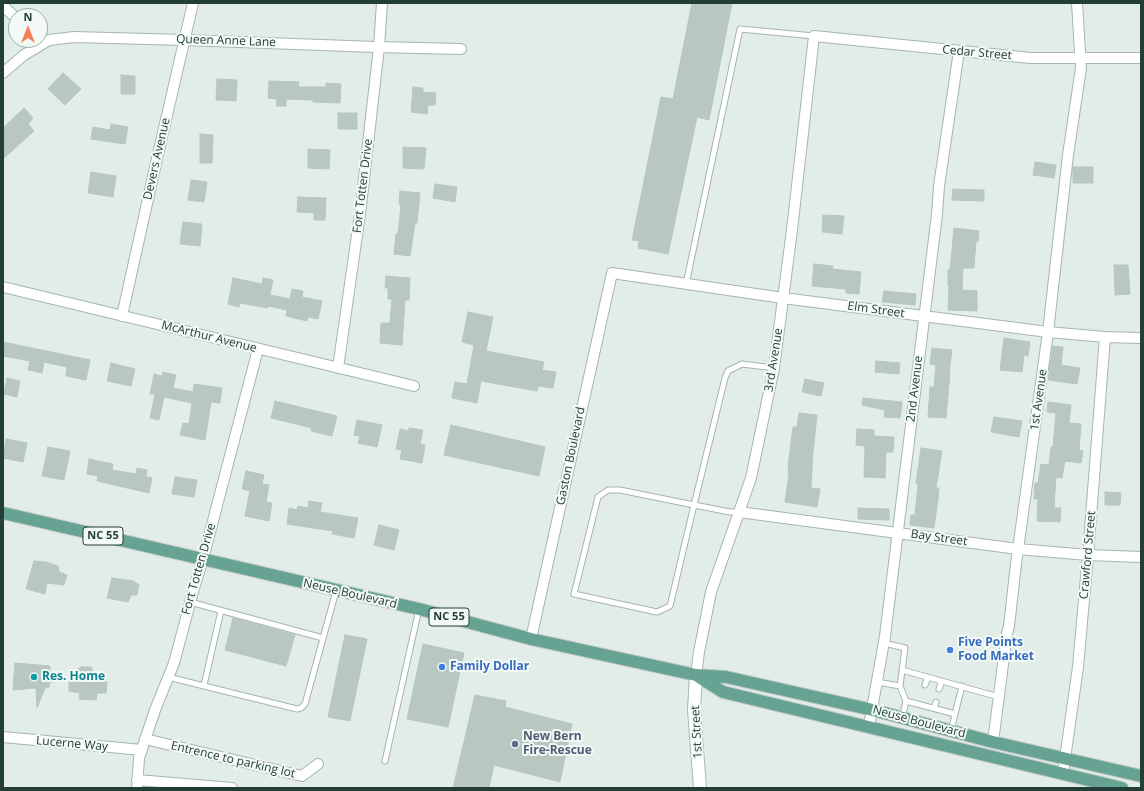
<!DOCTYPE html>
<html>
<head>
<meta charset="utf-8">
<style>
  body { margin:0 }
  #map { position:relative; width:1144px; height:791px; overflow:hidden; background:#e3ede8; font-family:"Open Sans",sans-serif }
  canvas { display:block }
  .frame { position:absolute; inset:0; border:4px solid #223e37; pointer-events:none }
  .north { position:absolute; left:8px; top:8px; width:40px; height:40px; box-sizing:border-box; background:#f3f9f6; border:1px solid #9faeaa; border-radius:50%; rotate:0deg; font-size:11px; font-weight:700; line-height:16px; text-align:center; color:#223e37 }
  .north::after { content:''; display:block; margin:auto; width:14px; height:18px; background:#f47f59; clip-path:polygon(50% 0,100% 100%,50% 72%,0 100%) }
</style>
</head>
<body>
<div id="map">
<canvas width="1144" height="791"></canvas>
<div class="frame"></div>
<div class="north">N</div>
</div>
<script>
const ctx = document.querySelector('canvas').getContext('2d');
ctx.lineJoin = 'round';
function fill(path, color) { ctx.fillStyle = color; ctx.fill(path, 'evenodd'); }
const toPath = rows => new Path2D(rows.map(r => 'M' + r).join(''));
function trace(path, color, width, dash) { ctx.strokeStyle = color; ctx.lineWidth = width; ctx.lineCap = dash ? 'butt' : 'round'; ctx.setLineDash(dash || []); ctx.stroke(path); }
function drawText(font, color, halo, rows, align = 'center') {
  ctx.font = font + ' "Open Sans",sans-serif'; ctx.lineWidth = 4; ctx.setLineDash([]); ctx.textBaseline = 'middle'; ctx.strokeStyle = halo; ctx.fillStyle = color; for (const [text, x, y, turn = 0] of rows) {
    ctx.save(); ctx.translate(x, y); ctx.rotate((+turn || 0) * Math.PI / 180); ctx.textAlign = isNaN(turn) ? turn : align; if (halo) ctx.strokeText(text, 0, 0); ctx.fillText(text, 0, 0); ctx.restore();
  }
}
const building = toPath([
  [692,3,732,3,709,120,697,117,668,254,638,248,639,241,632,240,661,97,673,99,692,3],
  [63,73,81,89,65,105,48,89,63,73],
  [121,75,135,76,135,94,121,94,121,75],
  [217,79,237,80,236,101,216,100,217,79],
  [269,81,299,82,298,87,326,87,326,83,341,84,340,103,313,102,313,100,286,99,286,106,276,106,277,99,268,98,269,81],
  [413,87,423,88,423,92,436,93,435,105,428,105,427,114,411,112,413,87],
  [24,108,33,118,28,124,34,131,3,159,3,128,24,108],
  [338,113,357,113,357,129,338,129,338,113],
  [111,124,128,127,125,144,91,139,93,127,110,130,111,124],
  [200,134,213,135,212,163,200,163,200,134],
  [403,147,426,148,424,169,403,168,403,147],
  [308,149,330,150,329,169,308,168,308,149],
  [1035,162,1056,165,1054,178,1033,175,1035,162],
  [1073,167,1093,167,1093,183,1073,183,1073,167],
  [91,172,116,176,113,197,88,193,91,172],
  [191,180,207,182,204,202,188,200,191,180],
  [435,184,457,187,455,202,433,198,435,184],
  [953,189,984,190,984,201,952,200,953,189],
  [400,191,420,193,417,223,415,223,410,256,394,254,396,234,398,234,401,205,399,204,400,191],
  [298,197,326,198,325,220,314,220,314,213,297,212,298,197],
  [823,215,844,216,842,234,822,232,823,215],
  [183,222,202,224,200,246,180,244,183,222],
  [954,228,979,231,978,242,976,241,974,268,963,268,962,290,977,291,977,311,948,310,949,286,948,286,948,270,950,270,954,228],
  [814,264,833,266,832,269,861,272,859,294,846,293,846,289,812,286,814,264],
  [1114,265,1128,265,1130,294,1115,295,1114,265],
  [386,276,410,278,409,300,405,300,402,345,380,343,381,323,390,323,392,299,388,299,388,288,385,288,386,276],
  [233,278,262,284,263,278,273,280,270,295,290,299,292,289,303,291,302,297,322,301,318,319,308,317,307,321,286,316,287,310,268,306,267,308,240,303,239,307,228,304,233,278],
  [884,291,916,294,915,305,882,302,884,291],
  [468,312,493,317,486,351,544,362,542,370,556,372,553,388,538,386,537,391,481,381,477,403,452,398,455,382,467,384,474,345,462,342,468,312],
  [1004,338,1030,342,1028,356,1024,355,1022,372,1000,370,1004,338],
  [3,342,90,360,86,380,66,376,67,367,44,362,42,373,28,370,30,361,3,356,3,342],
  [1053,346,1063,347,1061,365,1080,368,1077,384,1048,380,1053,346],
  [932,348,952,350,949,373,950,373,946,418,928,417,930,387,934,387,936,365,930,364,932,348],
  [876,361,900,363,899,374,875,372,876,361],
  [111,363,135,369,131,386,107,381,111,363],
  [163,372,176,375,173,388,193,392,194,384,222,388,220,403,211,402,205,440,180,435,183,423,189,424,192,403,164,397,159,420,150,418,155,394,150,394,154,374,162,376,163,372],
  [7,378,20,381,17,397,4,394,7,378],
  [805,379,824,383,821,396,802,392,805,379],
  [863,398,902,402,900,418,884,417,885,410,862,405,863,398],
  [275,401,337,416,332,436,311,431,312,428,271,418,275,401],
  [1048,402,1071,405,1069,423,1081,424,1079,450,1083,451,1081,463,1065,461,1062,478,1056,477,1054,508,1061,508,1060,522,1037,521,1038,499,1034,499,1035,483,1038,483,1041,464,1049,465,1051,447,1053,447,1056,413,1047,412,1048,402],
  [799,413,817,415,813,452,811,488,820,489,817,507,785,502,789,473,788,473,789,458,793,427,797,427,799,413],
  [994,417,1022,421,1019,437,991,432,994,417],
  [357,420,382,425,377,447,358,443,360,436,354,435,357,420],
  [451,425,545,447,539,476,444,455,451,425],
  [409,428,423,430,420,444,425,445,422,463,400,459,402,450,396,449,400,429,409,431,409,428],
  [857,429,874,430,874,436,894,437,893,452,886,452,885,478,864,477,865,446,856,445,857,429],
  [6,439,27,443,23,462,3,458,6,439],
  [48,447,70,451,64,480,42,476,48,447],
  [921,448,942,451,936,488,939,488,938,499,934,528,910,525,911,515,915,515,918,484,916,483,921,448],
  [89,459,113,464,112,470,136,474,137,468,147,470,146,477,152,478,149,493,97,481,98,476,87,474,89,459],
  [246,471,264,475,262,484,269,485,266,502,272,503,269,521,245,516,250,491,242,489,246,471],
  [175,477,197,480,194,497,172,494,175,477],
  [1105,492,1121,493,1120,505,1105,505,1105,492],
  [309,501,322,503,320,512,358,518,354,538,332,534,333,531,287,524,289,508,297,510,298,506,308,508,309,501],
  [858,508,889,509,889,520,858,519,858,508],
  [379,525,399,530,394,550,374,545,379,525],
  [34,561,46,562,58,566,59,572,67,575,64,585,47,583,45,594,26,589,34,561],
  [112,578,133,581,139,585,137,595,131,595,128,602,107,598,112,578],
  [233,618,295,635,286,666,225,650,233,618],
  [345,635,367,639,350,721,328,717,345,635],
  [423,644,464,653,448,727,407,719,423,644],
  [15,663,50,666,50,672,54,672,54,682,50,682,49,687,45,688,37,708,36,688,13,690,15,663],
  [81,667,92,667,92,674,99,675,99,681,107,682,106,693,97,693,96,700,79,699,80,693,69,691,69,681,76,681,78,669,81,667],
  [475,695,506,701,505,707,572,724,560,782,494,765,489,788,453,788,475,695]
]);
const lane = toPath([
  [686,284,740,29,814,36],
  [739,512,730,512,694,505,620,490,608,490,598,497,574,594,657,612,670,606,694,505,725,378,728,371,742,364,774,368],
  [190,602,323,638],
  [902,670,999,697],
  [168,677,297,709,301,708,305,704,336,591],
  [877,682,900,686,905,648,884,643],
  [204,685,221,611],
  [925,685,928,677],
  [900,686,906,701,955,714,951,731],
  [939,689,942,681],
  [934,708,936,702],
  [955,714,962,686],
  [902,718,906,701],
  [385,761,419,609]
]);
const street = toPath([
  [3,6,16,18],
  [3,73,24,55,49,40,74,37,185,40,376,47,461,49],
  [3,287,414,386],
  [122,316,156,163,193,3],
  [338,368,360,214,379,47,382,3],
  [739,512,1018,549,1088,555,1141,557],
  [531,639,612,273,783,298,1048,332,1105,337,1141,338],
  [696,675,699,652,711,592,751,478,774,368,792,230,814,36,1031,58,1141,58],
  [869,726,885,636,937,214,939,186,959,51],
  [3,737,142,750],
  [145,739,302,776,318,764],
  [993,742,1007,633,1009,626,1016,564,1048,332,1068,155,1081,68,1077,3],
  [1063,773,1078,667,1088,555,1105,337],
  [137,780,232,788],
  [137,788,139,758,155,710,174,663,194,588,203,559,258,349]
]);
const secondary = toPath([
  [696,675,694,710,700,788]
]);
const primary = toPath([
  [3,513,419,609,531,639,696,675,726,677,873,710,993,742,1141,776],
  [699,677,723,692,1122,788]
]);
const markers = [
  [950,650,4,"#3f7fe0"],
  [442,667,4,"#3f7fe0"],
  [34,677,4,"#0f9aa8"],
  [515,744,4,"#5c6f8a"]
];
const shields = [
  [103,536,40],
  [449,617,40]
];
const shieldNames = [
  ["NC 55",103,536],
  ["NC 55",449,617]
];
const streetNames = [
  ["Queen Anne Lane",226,41,2],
  ["Cedar Street",977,53,5],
  ["Devers Avenue",157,159,-77],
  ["Fort Totten Drive",363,186,-83],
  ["Elm Street",876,310,8],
  ["McArthur Avenue",209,337,14],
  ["3rd Avenue",774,360,-81],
  ["2nd Avenue",915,389,-83],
  ["1st Avenue",1039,400,-82],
  ["Gaston Boulevard",571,456,-78],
  ["Bay Street",939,538,8],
  ["Crawford Street",1088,555,-85],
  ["Fort Totten Drive",199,569,-74],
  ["Neuse Boulevard",350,594,13],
  ["Neuse Boulevard",919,722,15],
  ["1st Street",697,732,-93],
  ["Lucerne Way",72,744,5],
  ["Entrence to parking lot",233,760,13]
];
const shopNames = [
  ["Five Points",958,643],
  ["Food Market",958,657],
  ["Family Dollar",450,667]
];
const cultureNames = [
  ["Res. Home",42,677]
];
const serviceNames = [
  ["New Bern",523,737],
  ["Fire-Rescue",523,751]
];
fill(building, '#b8c8c1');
trace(building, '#b5c7bf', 1);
trace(lane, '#a5b5af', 7);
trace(street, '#a5b5af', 12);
trace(secondary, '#a1b9b0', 14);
trace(primary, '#c1c9c7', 14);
trace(lane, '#fff', 5);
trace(street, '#fff', 10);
trace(secondary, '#fff', 12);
trace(primary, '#66a393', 12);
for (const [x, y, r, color] of markers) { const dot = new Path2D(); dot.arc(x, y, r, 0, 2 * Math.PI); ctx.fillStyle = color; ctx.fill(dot); trace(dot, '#f3f9f6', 1.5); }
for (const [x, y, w] of shields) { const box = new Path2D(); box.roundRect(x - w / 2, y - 9, w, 18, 3); ctx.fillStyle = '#f3f9f6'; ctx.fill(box); trace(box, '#223e37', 1); }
drawText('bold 11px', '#223e37', null, shieldNames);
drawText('12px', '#223e37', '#f3f9f6', streetNames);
drawText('bold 12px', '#366cbe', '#f3f9f6', shopNames, 'left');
drawText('bold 12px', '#0d838f', '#f3f9f6', cultureNames, 'left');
drawText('bold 12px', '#4e5e75', '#f3f9f6', serviceNames, 'left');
</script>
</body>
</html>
